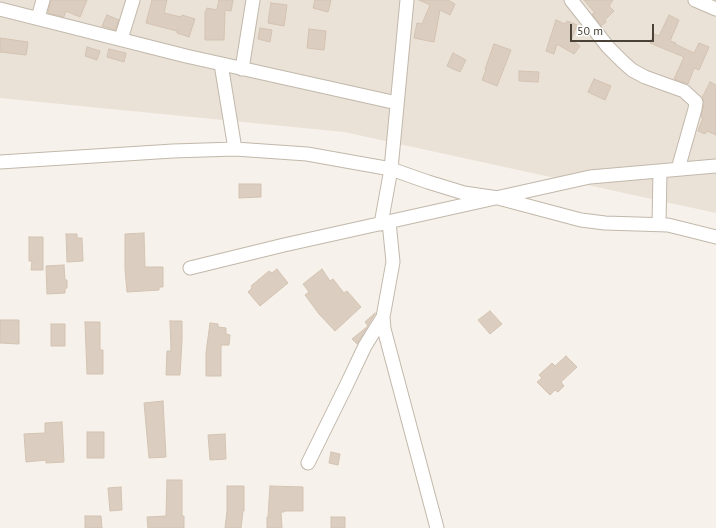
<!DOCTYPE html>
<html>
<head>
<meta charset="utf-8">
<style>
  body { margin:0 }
  #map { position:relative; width:716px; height:528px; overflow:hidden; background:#f6f1ea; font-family:"PT Sans",sans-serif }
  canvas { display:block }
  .scale { position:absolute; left:570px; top:24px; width:84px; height:18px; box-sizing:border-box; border:2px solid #4a4137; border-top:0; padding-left:5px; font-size:12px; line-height:14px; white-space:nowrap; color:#4a4137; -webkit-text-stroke:3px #fff; paint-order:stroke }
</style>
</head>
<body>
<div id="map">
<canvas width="716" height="528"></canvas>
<div class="scale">50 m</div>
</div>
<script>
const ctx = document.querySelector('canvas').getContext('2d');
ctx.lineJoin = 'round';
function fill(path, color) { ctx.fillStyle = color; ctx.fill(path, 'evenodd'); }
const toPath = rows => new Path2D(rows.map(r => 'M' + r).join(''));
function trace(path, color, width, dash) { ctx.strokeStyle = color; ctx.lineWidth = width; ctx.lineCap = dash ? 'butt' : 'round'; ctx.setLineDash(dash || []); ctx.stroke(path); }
const residential = toPath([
  [0,0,716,0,716,213,344,132,0,98]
]);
const building = toPath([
  [51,0,87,0,80,17,66,11,64,17,48,13,51,0],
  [152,0,167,0,164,13,181,17,182,15,195,19,189,37,177,33,177,31,146,23,152,0],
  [219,0,233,0,231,11,225,10,224,40,205,40,205,13,207,8,217,10,219,0],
  [315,0,331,0,328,12,313,8,315,0],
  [419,0,448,0,455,4,450,15,440,10,434,42,414,38,417,23,422,24,430,5,419,0],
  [584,0,613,0,609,6,614,11,605,20,606,22,601,26,592,14,595,13,584,0],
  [271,3,287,5,284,26,268,23,271,3],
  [107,15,119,20,115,30,102,26,107,15],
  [669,15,679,20,670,41,676,43,675,44,694,53,699,43,709,47,699,70,694,68,688,84,674,79,684,57,650,43,654,34,659,36,669,15],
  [556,20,565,24,567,21,577,25,571,40,580,46,574,54,557,44,554,54,546,51,556,20],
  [260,28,272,30,270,42,258,39,260,28],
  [309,29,326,31,324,50,307,48,309,29],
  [0,38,28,42,26,55,0,52,0,38],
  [494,44,511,50,497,86,482,80,486,70,485,69,494,44],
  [87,47,100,51,97,60,85,56,87,47],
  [109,49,126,53,124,62,107,57,109,49],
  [453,53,466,60,460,72,447,66,453,53],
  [519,71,539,72,538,82,519,81,519,71],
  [594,79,611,86,605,100,588,92,594,79],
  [710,82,716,85,716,135,707,131,705,134,698,131,703,118,701,117,704,103,702,98,710,82],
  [239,184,261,184,261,197,239,198,239,184],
  [144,233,145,267,163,267,163,287,159,287,159,290,127,292,125,269,125,234,144,233],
  [66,234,77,234,77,238,82,238,83,261,67,262,66,234],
  [29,237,43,237,43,270,31,270,32,261,29,261,29,237],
  [64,265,65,280,67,280,67,288,65,289,65,293,47,294,46,266,64,265],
  [277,269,288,283,260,306,248,292,252,288,251,286,269,271,272,273,277,269],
  [322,269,330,281,333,279,344,293,347,291,361,307,335,331,319,314,305,295,309,292,303,284,322,269],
  [490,311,502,324,490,334,478,320,490,311],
  [375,313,375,314,357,344,352,339,368,326,365,322,375,313],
  [0,320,19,320,19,344,0,343,0,320],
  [170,321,182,321,182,341,180,375,166,375,167,351,171,351,170,321],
  [85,322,100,322,100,350,103,350,103,374,87,374,85,322],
  [210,323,218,324,218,327,226,328,226,334,230,335,229,345,221,345,221,376,206,376,206,353,210,323],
  [51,324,65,324,65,346,51,346,51,324],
  [566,356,577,367,561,382,564,386,558,392,555,390,550,395,537,382,542,378,539,375,552,363,555,366,566,356],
  [163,401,166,457,149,458,144,403,163,401],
  [62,422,64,462,46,463,46,460,26,462,24,434,45,433,45,423,62,422],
  [87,432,104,432,104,458,87,458,87,432],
  [225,434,226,459,210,460,208,435,225,434],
  [331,452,340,454,338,465,329,463,331,452],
  [167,480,182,480,182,516,184,516,184,528,148,528,147,517,166,516,167,480],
  [227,486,244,486,244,511,243,511,241,528,225,528,227,511,227,486],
  [270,486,303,487,303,511,284,511,284,512,281,512,282,528,267,528,267,517,268,517,270,486],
  [121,487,122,510,110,511,108,488,121,487],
  [85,516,101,516,102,528,85,528,85,516],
  [331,517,345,517,345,528,331,528,331,517]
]);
const minor = toPath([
  [571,0,608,47,622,61,632,70,645,77,684,91,696,102,695,109,678,169],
  [695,0,716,9],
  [0,9,186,56,397,103],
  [38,18,43,0],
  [121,39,133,0],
  [221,64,235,149],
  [242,69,253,0],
  [0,162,173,151,235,149,307,154,391,169,428,182,464,193,498,198,581,220,605,223,668,225,716,237],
  [389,222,393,262,383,317,384,329,437,528],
  [381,224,391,169,407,0],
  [659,224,660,171],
  [190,268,284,245,590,177,716,166],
  [308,463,347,384,365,346,383,317]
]);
fill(residential, '#eae2d7');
fill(building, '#dbcec1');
trace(building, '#d4c3b1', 1);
trace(minor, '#c2b8ab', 15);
trace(minor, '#fff', 13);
</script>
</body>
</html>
